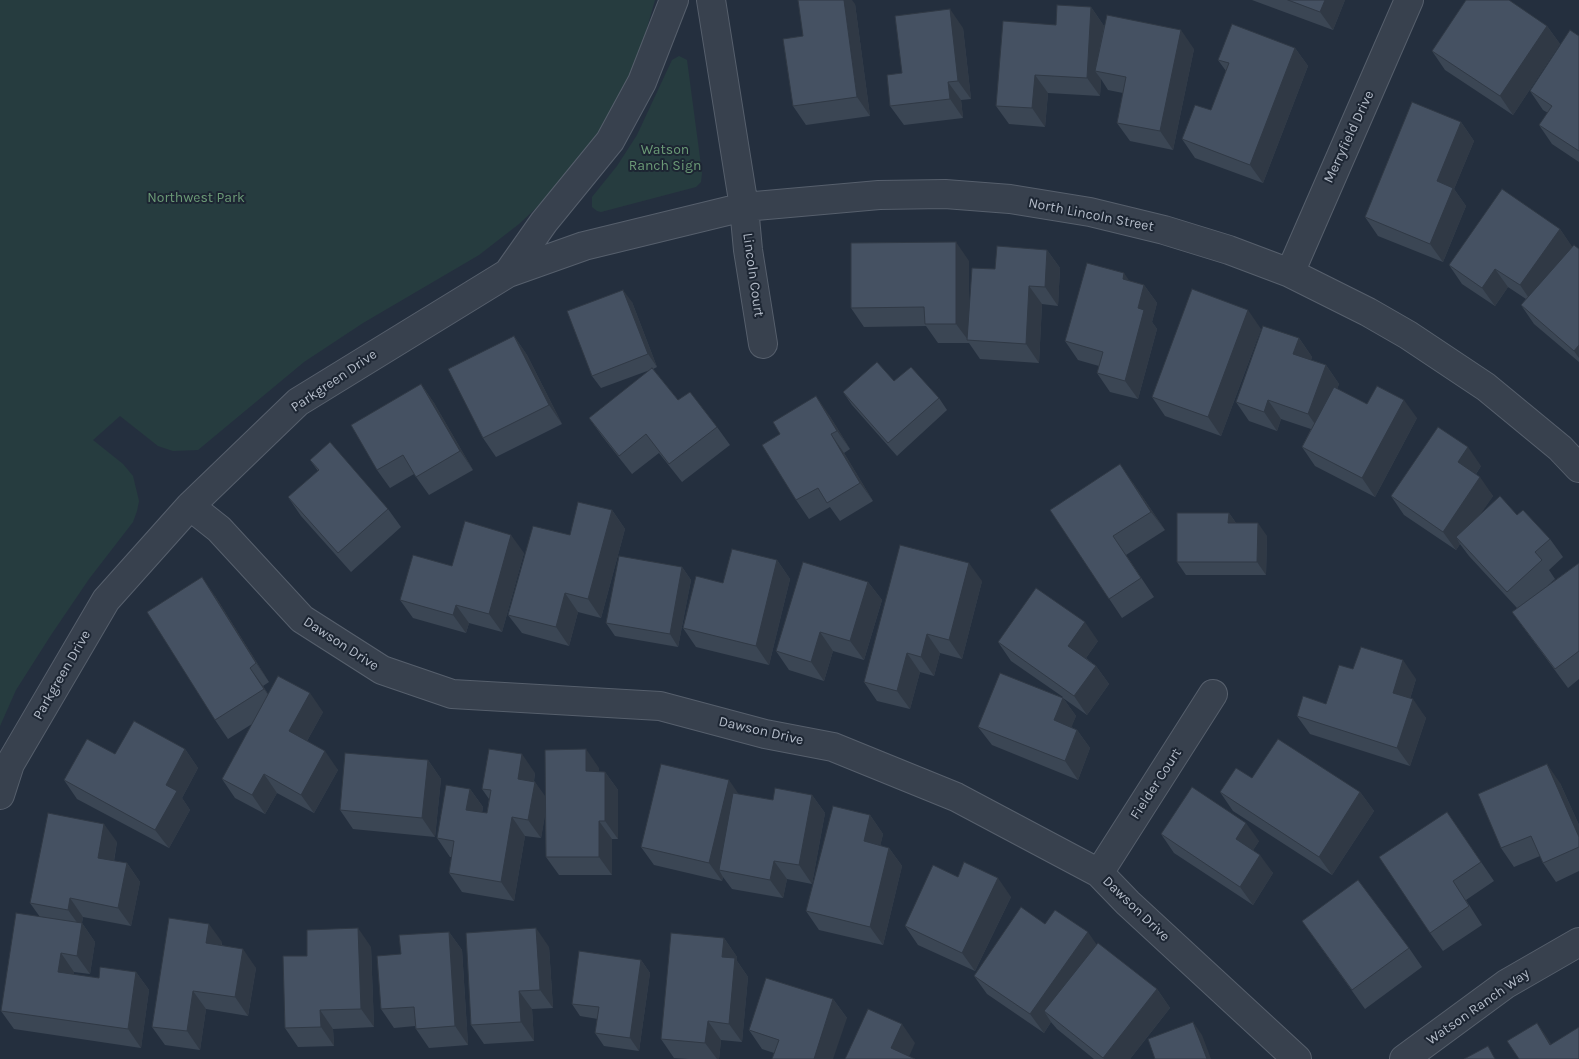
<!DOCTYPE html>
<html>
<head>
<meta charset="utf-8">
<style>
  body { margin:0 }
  canvas { display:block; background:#242f3e }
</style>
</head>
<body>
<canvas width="1579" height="1059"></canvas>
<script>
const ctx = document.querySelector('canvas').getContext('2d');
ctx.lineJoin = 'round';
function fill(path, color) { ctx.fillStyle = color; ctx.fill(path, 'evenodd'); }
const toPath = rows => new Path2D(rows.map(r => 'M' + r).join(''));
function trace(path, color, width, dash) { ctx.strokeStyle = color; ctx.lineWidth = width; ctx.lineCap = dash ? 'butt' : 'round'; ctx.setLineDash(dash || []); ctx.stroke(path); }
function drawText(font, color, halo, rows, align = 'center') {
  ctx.font = font + ' Karla,sans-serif'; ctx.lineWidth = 4; ctx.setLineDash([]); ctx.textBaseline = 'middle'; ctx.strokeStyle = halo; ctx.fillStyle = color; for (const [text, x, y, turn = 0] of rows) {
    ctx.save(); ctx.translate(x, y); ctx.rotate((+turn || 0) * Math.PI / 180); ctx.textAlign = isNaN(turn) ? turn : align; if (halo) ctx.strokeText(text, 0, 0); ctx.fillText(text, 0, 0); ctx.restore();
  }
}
const green = toPath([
  [0,0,655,0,641,49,622,93,603,127,579,162,549,196,519,224,479,255,363,323,304,362,198,450,173,451,158,446,120,416,93,440,123,464,133,476,139,501,137,511,133,522,89,579,51,635,16,690,0,726],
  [679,56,687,60,702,173,701,182,696,187,601,212,597,211,592,207,592,197,617,166,637,135,672,60]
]);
const minor = toPath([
  [711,0,744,207,748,250,763,344],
  [508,273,544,222,610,141,642,82,674,0],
  [1290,273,1409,0],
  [190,506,219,529,302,619,382,670,452,694,660,706,765,734,833,747,956,797,1099,873,1128,903,1297,1059],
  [0,795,10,764,106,600,190,506,298,402,508,273,584,246,744,207,879,195,945,194,1010,199,1090,212,1164,230,1229,250,1290,273,1368,312,1408,335,1486,387,1560,448,1579,468],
  [1099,873,1213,694],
  [1404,1059,1506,984,1579,942]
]);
const wall = toPath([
  [1252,0,1345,0,1333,30],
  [855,4,870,116,806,125,793,106,803,36],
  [1091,7,1104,26,1194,49,1173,150,1130,141,1117,123,1123,93,1108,90,1101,79,1100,96,1048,93,1045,127,1009,124,996,106,1056,25],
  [1547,26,1560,44,1513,115,1445,70,1432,51],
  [963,28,971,99,961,100,963,118,904,125,890,106,902,73],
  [1579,36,1579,162,1552,144,1539,125,1548,113,1543,110,1530,91],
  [1295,48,1308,66,1263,183,1195,158,1182,139,1211,110,1226,71,1218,60],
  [1461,122,1474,141,1454,189,1466,206,1443,262,1378,236,1365,217],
  [1560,229,1572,247,1579,249,1579,362,1534,324,1521,305,1526,299,1508,287,1495,306,1462,284,1449,265],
  [1047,250,1060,268,1058,306,1042,304,1039,363,980,359,969,343,938,343,926,326,864,327,851,308,969,261,969,314,995,269],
  [1130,281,1144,285,1157,303,1152,322,1157,329,1138,399,1110,392,1097,373,1099,366,1078,360,1065,341],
  [632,302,657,367,653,369,678,400,717,427,730,445,682,482,659,453,632,474,602,436,589,418,650,370,601,388,592,376],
  [1261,329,1221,436,1165,416,1152,397],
  [514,336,527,355,562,424,496,457,483,438],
  [1299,338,1312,357,1311,360,1326,365,1339,384,1337,389,1367,404,1417,418,1375,497,1315,466,1302,447,1311,429,1281,419,1277,431,1249,421,1236,402],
  [894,381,939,398,947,410,897,456,852,405,843,392],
  [421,384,434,403,473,470,429,495,414,474,390,488,377,470],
  [829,415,850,449,844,453,873,501,840,521,830,507,809,519,796,500],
  [310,460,388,509,401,527,351,572,301,516,288,497,318,471],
  [1481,466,1476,474,1493,496,1480,514,1517,515,1550,539,1563,557,1549,570,1555,579,1547,586,1579,563,1579,679,1568,688,1512,612,1517,608,1469,556,1460,544,1456,550,1404,515,1391,496],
  [1133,483,1165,530,1126,555,1154,597,1122,618,1050,510],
  [612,510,625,529,601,618,578,612,569,646,522,633,508,615],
  [1229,513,1236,523,1267,536,1266,575,1186,575,1177,562],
  [524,553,502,632,469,623,466,633,413,618,400,600,452,566],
  [777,560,790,579,769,665,696,647,683,628,723,583],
  [682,567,691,580,678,647,615,636,606,623],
  [982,581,962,659,940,653,934,676,920,672,910,709,877,701,864,682],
  [868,582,882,600,864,660,833,651,824,681,789,670,776,651],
  [215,596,269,682,263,686,268,694,323,712,307,741,338,770,314,813,277,793,265,814,235,798,222,779,252,724,228,739,215,720],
  [1098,641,1086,658,1096,666,1109,684,1087,715,1063,698,1076,716,1071,727,1077,730,1090,748,1078,780,992,745,978,727,1063,697,1011,661,998,642],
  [1353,669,1416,679,1410,699,1426,718,1410,766,1310,734,1297,716,1326,704],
  [185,749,198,768,182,798,190,810,169,848,77,799,64,780,115,754],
  [428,760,441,779,435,837,353,829,340,810],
  [599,768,599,772,605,772,618,790,618,839,612,839,612,875,559,875,546,857,545,814,541,838,525,836,514,901,462,892,449,873,452,857,450,857,437,838,470,789,483,807,482,813,487,813,489,799,482,789,535,773,534,781,545,797],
  [1560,783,1579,825,1579,871,1556,882,1543,863,1540,856,1514,867,1501,848],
  [1220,792,1360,792,1374,811,1332,875,1233,811],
  [739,794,773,800,812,795,825,813,812,884,787,879,783,898,732,889,723,877,722,881,654,865,641,847],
  [1447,812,1494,881,1466,900,1482,925,1443,951,1430,933],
  [870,815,883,834,880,846,889,848,902,866,883,945,819,930,806,911],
  [1161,834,1259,841,1253,850,1273,873,1253,905,1174,853],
  [117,842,114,861,127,863,140,882,131,926,83,917,82,923,95,942,90,974,74,972,74,975,99,978,136,972,149,990,141,1048,14,1029,1,1011,40,917,30,903],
  [958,877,1011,897,975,971,918,945,905,926],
  [1302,921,1409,948,1422,967,1365,1009],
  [1045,924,1097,945,1157,989,1170,1008,1130,1059,1094,1059,1057,1029,1051,1022,1044,1033,987,994,974,976],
  [449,932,462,950,468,1045,429,1048,416,1029,415,1026,394,1028,381,1009],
  [724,938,737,957,737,961,748,977,742,1042,721,1040,719,1059,689,1059,674,1058,661,1039],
  [222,942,222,945,256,968,248,1016,206,1009,200,1050,165,1045,152,1027],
  [371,947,374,1027,333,1029,334,1046,298,1047,285,1028,307,956],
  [549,947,553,1008,532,1009,534,1041,484,1044,471,1025],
  [641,960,650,973,639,1051,604,1046,595,1033,598,1019,580,1016,572,1004],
  [833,999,847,1018,774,1053,762,1049,749,1030]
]);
const shadedWall = toPath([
  [844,0,852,0,855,4,870,116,857,97],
  [1325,0,1345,0,1333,30,1320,12],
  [1091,7,1104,26,1095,71,1101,79,1100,96,1087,78],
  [950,9,963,28,971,99,958,81],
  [1547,26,1560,44,1513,115,1500,96],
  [1181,30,1194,49,1173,150,1160,131],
  [1295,48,1308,66,1263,183,1250,165],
  [1035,75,1048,93,1045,127,1032,108],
  [948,82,961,100,963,118,950,99],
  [1461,122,1474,141,1454,189,1466,206,1443,262,1430,244,1437,181],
  [1560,229,1573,248,1533,304,1520,285],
  [956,242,969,261,969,340,968,340,956,324],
  [1047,250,1060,268,1058,306,1045,287],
  [1495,269,1508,287,1495,306,1482,288],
  [1124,273,1137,292,1123,279],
  [1144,285,1157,303,1152,322,1157,329,1138,399,1125,381,1138,308],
  [1029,286,1042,304,1039,363,1026,344],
  [623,290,632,302,657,367,648,354],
  [1248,310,1261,329,1221,436,1208,417],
  [514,336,527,355,562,424,549,405],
  [1299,338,1312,357,1306,373,1293,354],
  [1579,345,1579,358,1574,351],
  [1326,365,1339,384,1321,433,1308,414],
  [421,384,434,403,473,470,460,451],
  [816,396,829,415,850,449,837,431],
  [1268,400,1281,419,1277,431,1264,412],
  [1404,400,1417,418,1375,497,1362,478],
  [831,434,844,453,873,501,860,483],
  [1468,447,1481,466,1471,481,1458,462],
  [1120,464,1133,483,1165,530,1151,512],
  [1480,477,1493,496,1461,543,1456,537,1460,544,1456,550,1443,532],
  [612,510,625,529,601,618,588,599],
  [1229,513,1238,526,1228,523],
  [1258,523,1267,536,1266,575,1257,562],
  [511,535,524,553,502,632,489,614],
  [777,560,790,579,769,665,756,646],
  [969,563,982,581,962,659,949,640],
  [682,567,691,580,678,647,670,634],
  [202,577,215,596,269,682,256,663],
  [868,582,882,600,864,660,850,641],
  [565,593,578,612,569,646,556,627],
  [456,605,469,623,466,633,453,615],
  [1085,622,1098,641,1081,665,1068,646],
  [820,632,833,651,824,681,811,662],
  [927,634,940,653,934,676,921,657],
  [907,653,920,672,910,709,897,691],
  [1403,660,1416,679,1406,712,1393,693],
  [1096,666,1109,684,1087,715,1074,696],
  [250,668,263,686,277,708,264,689],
  [310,693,323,712,302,750,289,731],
  [1063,698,1076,716,1067,739,1054,720],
  [1413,699,1426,718,1410,766,1397,748],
  [1077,730,1090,748,1078,780,1065,761],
  [185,749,198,768,182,798,190,810,169,848,155,830,166,785],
  [586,749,599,768,599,790,586,771],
  [325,751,338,770,314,813,301,795],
  [522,754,535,773,531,798,518,779],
  [428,760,441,779,435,837,422,818],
  [1547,764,1560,783,1579,825,1579,837],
  [605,772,618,790,618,839,605,821],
  [264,774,277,793,265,814,252,795],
  [729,780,742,799,719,870,723,877,722,881,709,863],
  [535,782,548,800,541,838,528,820],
  [470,789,483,807,479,829,466,810],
  [1360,792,1374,811,1332,875,1319,857],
  [812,795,825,813,812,884,799,865],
  [870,815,883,834,877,860,864,841],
  [512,817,525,836,514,901,501,882],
  [599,821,612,839,612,875,599,857],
  [1246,823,1259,841,1249,857,1236,839],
  [104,824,117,842,111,876,98,858],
  [889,848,902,866,883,945,870,927],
  [1260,855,1273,873,1253,905,1240,887],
  [774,861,787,879,783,898,770,880],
  [127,863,140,882,131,926,118,908],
  [998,878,1011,897,975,971,962,953],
  [70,898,83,917,81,928,68,910],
  [82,923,95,942,90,974,77,956],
  [209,924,222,942,219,961,206,943],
  [358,928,371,947,374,1027,361,1009],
  [536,928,549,947,553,1008,540,990],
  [449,932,462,950,468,1045,455,1026],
  [1088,932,1101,951,1044,1011,1051,1022,1044,1033,1030,1014],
  [724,938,737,957,737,961,748,977,742,1042,729,1024,722,957],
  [243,949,256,968,248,1016,235,997],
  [61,953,74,972,71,991,58,972],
  [641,960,650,973,639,1051,630,1038],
  [136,972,149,990,141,1048,128,1029],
  [1157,989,1170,1008,1130,1059,1104,1059,1103,1058],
  [193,991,206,1009,200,1050,187,1031],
  [519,991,532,1009,534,1041,521,1022],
  [833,999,847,1018,833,1059,814,1059],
  [320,1010,333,1029,334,1046,321,1027],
  [708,1021,721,1040,719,1059,717,1059,705,1043],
  [1193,1022,1202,1035,1211,1059,1207,1059],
  [1537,1023,1550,1042,1560,1059,1550,1045],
  [902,1024,915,1043,908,1059,891,1048]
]);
const building = toPath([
  [798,0,844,0,857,97,793,106,783,39,803,36,798,0],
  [1288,0,1325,0,1320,12,1288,0],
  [1466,0,1509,0,1547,26,1500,96,1432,51,1466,0],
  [1057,5,1091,7,1087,78,1035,75,1032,108,996,106,1003,21,1056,25,1057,5],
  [950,9,958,81,948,82,950,99,890,106,887,75,902,73,895,16,950,9],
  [1107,15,1181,30,1160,131,1117,123,1126,77,1095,71,1107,15],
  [1232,24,1295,48,1250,165,1182,139,1195,105,1211,110,1229,63,1218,60,1232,24],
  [1570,30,1579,36,1579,151,1539,125,1552,106,1530,91,1570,30],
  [1412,102,1461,122,1437,181,1453,188,1430,244,1365,217,1412,102],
  [1502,189,1560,229,1520,285,1495,269,1482,288,1449,265,1502,189],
  [956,242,956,324,925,324,924,307,851,308,851,243,956,242],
  [1574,245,1579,249,1579,345,1574,351,1521,305,1574,245],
  [997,246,1047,250,1045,287,1029,286,1026,344,967,340,972,268,995,269,997,246],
  [1087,263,1124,273,1123,279,1144,285,1138,308,1144,310,1125,381,1097,373,1103,352,1065,341,1087,263],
  [1192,289,1248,310,1208,417,1152,397,1192,289],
  [623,290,648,354,592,376,567,311,623,290],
  [1263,326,1299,338,1293,354,1326,365,1308,414,1268,400,1264,412,1236,402,1263,326],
  [514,336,549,405,483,438,448,369,514,336],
  [877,362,894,381,911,367,939,398,888,443,843,392,877,362],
  [652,368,678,400,690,392,717,427,669,464,646,434,619,456,589,418,652,368],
  [421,384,460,451,416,477,403,455,377,470,351,425,421,384],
  [1377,386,1404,400,1362,478,1302,447,1334,387,1367,404,1377,386],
  [816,396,837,431,831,434,860,483,827,503,818,488,796,500,762,445,780,434,773,422,816,396],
  [1438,427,1468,447,1458,462,1480,477,1443,532,1391,496,1438,427],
  [330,442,388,509,338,553,288,497,319,470,310,460,330,442],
  [1120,464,1151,512,1113,536,1141,578,1109,599,1050,510,1120,464],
  [1500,496,1517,515,1523,510,1550,539,1535,552,1542,560,1507,592,1456,537,1500,496],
  [578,502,612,510,588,599,565,593,556,627,508,615,533,526,570,535,578,502],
  [1177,513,1229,513,1228,523,1258,523,1257,562,1177,562,1177,513],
  [465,521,511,535,489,614,456,605,453,615,400,600,413,555,452,566,465,521],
  [900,545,969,563,949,640,927,634,921,657,907,653,897,691,864,682,900,545],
  [732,549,777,560,756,646,683,628,696,576,723,583,732,549],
  [619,556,682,567,670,634,606,623,619,556],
  [803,562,868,582,850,641,820,632,811,662,776,651,803,562],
  [1579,563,1579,651,1555,669,1512,612,1579,563],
  [202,577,256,663,250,668,264,689,215,720,147,612,202,577],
  [1036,588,1085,622,1068,646,1096,666,1074,696,998,642,1036,588],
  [1361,647,1403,660,1393,693,1413,699,1397,748,1297,716,1303,696,1326,704,1339,665,1353,669,1361,647],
  [1000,673,1063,698,1054,720,1077,730,1065,761,978,727,1000,673],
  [278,676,310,693,289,731,325,751,301,795,264,774,252,795,222,779,278,676],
  [134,721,185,749,166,785,177,791,155,830,64,780,87,739,115,754,134,721],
  [1278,739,1360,792,1319,857,1220,792,1236,768,1252,778,1278,739],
  [489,749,522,754,518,779,535,782,528,820,512,817,501,882,449,873,454,841,437,838,446,785,470,789,466,810,487,813,491,790,482,789,489,749],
  [586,749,586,771,605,772,605,821,599,821,599,857,546,857,545,750,586,749],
  [345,753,428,760,422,818,340,810,345,753],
  [661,764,729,780,709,863,641,847,661,764],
  [1547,764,1579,837,1579,847,1543,863,1531,836,1501,848,1478,794,1547,764],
  [1192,787,1246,823,1236,839,1260,855,1240,887,1161,834,1192,787],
  [775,788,812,795,799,865,774,861,770,880,719,870,733,793,773,800,775,788],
  [833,806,870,815,864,841,889,848,870,927,806,911,833,806],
  [1447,812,1481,862,1453,881,1469,906,1430,933,1379,857,1447,812],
  [48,813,104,824,98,858,127,863,118,908,70,898,68,910,30,903,48,813],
  [964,862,998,878,962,953,905,926,933,865,958,877,964,862],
  [1358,880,1409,948,1352,990,1302,921,1358,880],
  [1021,907,1045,924,1055,910,1088,932,1030,1014,974,976,1021,907],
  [16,913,82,923,77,956,61,953,58,972,99,978,100,967,136,972,128,1029,1,1011,16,913],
  [169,918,209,924,206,943,243,949,235,997,193,991,187,1031,152,1027,169,918],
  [358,928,361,1009,320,1010,321,1027,285,1028,283,956,307,956,307,930,358,928],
  [536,928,540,990,519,991,521,1022,471,1025,466,933,536,928],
  [449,932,455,1026,416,1029,414,1007,381,1009,377,956,401,954,399,935,449,932],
  [671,933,724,938,722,957,735,958,729,1024,708,1021,705,1043,661,1039,671,933],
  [1098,943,1157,989,1103,1058,1044,1011,1098,943],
  [579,951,641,960,630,1038,595,1033,599,1007,572,1004,579,951],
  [766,978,833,999,814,1059,772,1059,779,1040,749,1030,766,978],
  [868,1009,902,1024,891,1048,915,1059,845,1059,868,1009],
  [1193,1022,1207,1059,1155,1059,1148,1039,1193,1022],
  [1537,1023,1550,1045,1579,1027,1579,1059,1519,1059,1507,1041,1537,1023],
  [1488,1046,1495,1059,1464,1059,1488,1046]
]);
const streetNames = [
  ["Merryfield Drive",1349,137,-65],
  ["North Lincoln Street",1091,215,11],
  ["Lincoln Court",753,275,82],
  ["Parkgreen Drive",334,381,-34],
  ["Dawson Drive",341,644,33],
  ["Parkgreen Drive",62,675,-60],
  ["Dawson Drive",761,731,13],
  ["Fielder Court",1156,784,-57],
  ["Dawson Drive",1136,909,44],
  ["Watson Ranch Way",1478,1007,-35]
];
const parkNames = [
  ["Watson",665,150],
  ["Ranch Sign",665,166],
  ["Northwest Park",196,198]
];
fill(green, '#263c3f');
trace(minor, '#565f6c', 30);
trace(minor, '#38414e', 28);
fill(wall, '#3b4654');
fill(shadedWall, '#303945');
fill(building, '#455162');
trace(building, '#303945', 1);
drawText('14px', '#b4bcc9', '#1d2633', streetNames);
drawText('14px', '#6b9a76', '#1d2633', parkNames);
</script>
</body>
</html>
